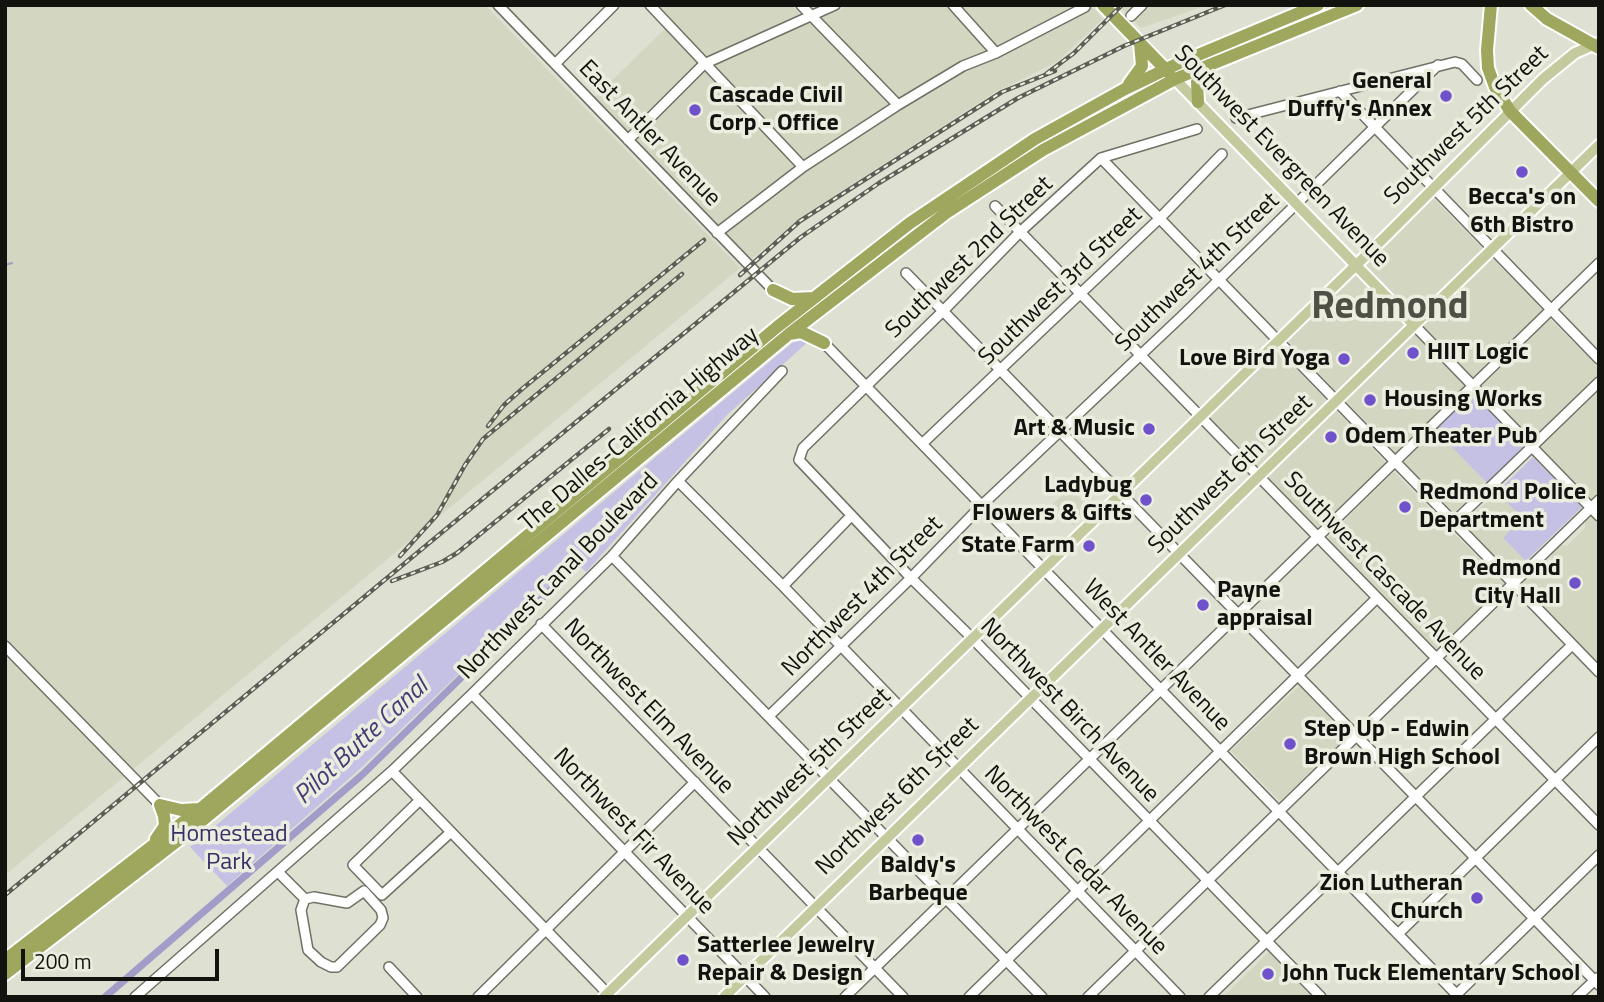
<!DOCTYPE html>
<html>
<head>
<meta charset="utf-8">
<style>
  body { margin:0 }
  #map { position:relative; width:1604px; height:1002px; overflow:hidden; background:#dee0d2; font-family:"Titillium Web",sans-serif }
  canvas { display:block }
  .frame { position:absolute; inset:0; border:7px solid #12130e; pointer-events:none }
  .scale { position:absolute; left:21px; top:949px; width:198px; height:32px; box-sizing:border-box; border:4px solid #12130e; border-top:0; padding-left:9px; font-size:21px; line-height:24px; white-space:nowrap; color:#12130e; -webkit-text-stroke:5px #ebeddf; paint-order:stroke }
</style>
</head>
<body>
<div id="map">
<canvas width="1604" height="1002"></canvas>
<div class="frame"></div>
<div class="scale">200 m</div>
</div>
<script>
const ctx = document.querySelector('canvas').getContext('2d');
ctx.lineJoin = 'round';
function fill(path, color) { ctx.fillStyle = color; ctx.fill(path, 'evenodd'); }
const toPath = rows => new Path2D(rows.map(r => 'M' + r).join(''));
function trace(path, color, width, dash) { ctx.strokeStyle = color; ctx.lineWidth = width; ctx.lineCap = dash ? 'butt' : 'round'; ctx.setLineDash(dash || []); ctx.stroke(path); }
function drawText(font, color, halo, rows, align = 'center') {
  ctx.font = font + ' "Titillium Web",sans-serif'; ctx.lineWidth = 7; ctx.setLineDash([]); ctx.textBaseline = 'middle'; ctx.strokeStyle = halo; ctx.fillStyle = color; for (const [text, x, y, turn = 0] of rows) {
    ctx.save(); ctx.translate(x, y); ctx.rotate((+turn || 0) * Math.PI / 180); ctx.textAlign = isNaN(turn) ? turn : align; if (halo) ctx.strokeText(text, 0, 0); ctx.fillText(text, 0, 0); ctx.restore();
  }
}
const built = toPath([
  [5,5,485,5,740,268,5,875],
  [658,5,791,5,809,24,850,5,1090,5,1103,19,1058,61,994,93,801,217,752,259,594,98,673,21],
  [1119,5,1207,5,1141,28],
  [1432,197,1543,310,1397,454,1287,340],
  [1550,319,1599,368,1599,375,1533,440,1481,387],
  [1277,349,1386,463,1317,529,1208,418],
  [1599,391,1599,493,1591,500,1540,447],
  [1435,430,1488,484,1456,513,1453,512,1404,462],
  [1394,472,1504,584,1435,652,1325,540],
  [1070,488,1091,510,1074,526,1053,504],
  [1497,492,1523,518,1503,538,1526,561,1512,575,1463,525],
  [1590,515,1599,524,1599,664,1521,585,1523,579,1532,579,1552,560,1551,553,1560,545,1567,546,1585,528,1585,521],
  [1299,686,1348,737,1280,801,1231,751],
  [1269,952,1312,997,1223,997]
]);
const green = toPath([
  [803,340,809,341,727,415,586,572,575,562,361,768,227,886,190,847,792,343],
  [1473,392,1526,447,1488,484,1435,430],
  [1533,457,1582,507,1526,561,1503,538,1522,518,1497,492]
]);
const stream = toPath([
  [5,265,12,263]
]);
const canal = toPath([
  [105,997,362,775,577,564]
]);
const minor = toPath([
  [498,5,773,290],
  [650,5,803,167],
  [801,5,898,105],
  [953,5,996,53],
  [1131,16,1142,5],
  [555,64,614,5],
  [1340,91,1599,359],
  [1236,118,1455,62,1462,64,1477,80],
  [1197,129,1101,158,1020,232,943,311,803,448,799,460,911,578,972,638,1321,997],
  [628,140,704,64,835,5],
  [1101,158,1599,672],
  [995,206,1599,825],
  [717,233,803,167,898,105,963,66,996,53,1085,7],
  [906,273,1599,985],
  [1413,324,1599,516],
  [824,343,1459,997],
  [923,443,1160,218,1222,154],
  [678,481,783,586,1180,997],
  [1454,522,1599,382],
  [612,556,1042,997],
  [783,586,851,516],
  [541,624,903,997],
  [5,646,160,805],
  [472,694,765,997],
  [769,716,911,578,982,505,1184,314,1438,65],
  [392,771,611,997],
  [420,800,353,865,382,895,451,832],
  [278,872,305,899,301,910,308,950,321,962,331,967,337,967,380,925,383,918,381,910,364,891,347,903,314,897,305,899],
  [1398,934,1599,737],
  [389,967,417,997],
  [135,997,392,771,472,694,612,556,678,481,782,371],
  [478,997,695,782],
  [845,997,1599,263],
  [969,997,1377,598],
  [1088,997,1599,500],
  [1209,997,1572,645],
  [1454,997,1599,855],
  [1577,997,1597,978]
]);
const major = toPath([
  [1175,79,1413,324],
  [604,997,1384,238,1543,79,1575,53,1598,43],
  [724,997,1599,145]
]);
const highway = toPath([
  [1103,5,1169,73],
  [1491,5,1487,50,1488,68,1495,87,1510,111,1599,201],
  [1531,5,1547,19,1599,48],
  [1129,84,1142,66,1140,43],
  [1198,102,1197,82,1210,65],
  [773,290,792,299,813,298],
  [789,334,801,332,824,343],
  [160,805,181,810,200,809],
  [156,839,165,826,164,816,160,805],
  [5,960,200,809,777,327,910,223,1035,139,1125,89,1179,63,1318,5],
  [5,974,185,835,789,334,946,213,1043,150,1175,79,1357,5]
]);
const rail = toPath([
  [1046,74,1074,53,1122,5],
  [740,275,800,221,1002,92,1055,71],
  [488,426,504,405,522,389,704,240],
  [400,556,437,515,465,465,483,439,682,274],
  [392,581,442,562,457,553,609,429],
  [5,895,452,524,801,237,879,183,1018,98,1124,46,1225,5]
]);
const markers = [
  [1446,96,7,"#6f51cb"],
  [695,110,7,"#6f51cb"],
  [1522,172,7,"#6f51cb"],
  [1413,353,7,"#6f51cb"],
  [1344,359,7,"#6f51cb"],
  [1370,400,7,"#6f51cb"],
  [1149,429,7,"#6f51cb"],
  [1331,437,7,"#6f51cb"],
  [1146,500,7,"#6f51cb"],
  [1405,507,7,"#6f51cb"],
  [1089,546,7,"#6f51cb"],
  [1575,583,7,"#6f51cb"],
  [1203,605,7,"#6f51cb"],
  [1290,744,7,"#6f51cb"],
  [918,840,7,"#6f51cb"],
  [1477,898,7,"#6f51cb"],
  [683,960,7,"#6f51cb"],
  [1268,974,7,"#6f51cb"]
];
const poiNames = [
  ["General",1432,82,"right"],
  ["Duffy's Annex",1432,110,"right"],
  ["Cascade Civil",709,96],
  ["Corp - Office",709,124],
  ["Becca's on",1522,198,"center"],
  ["6th Bistro",1522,226,"center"],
  ["HIIT Logic",1427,353],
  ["Love Bird Yoga",1330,359,"right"],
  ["Housing Works",1384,400],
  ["Art & Music",1135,429,"right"],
  ["Odem Theater Pub",1345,437],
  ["Ladybug",1132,486,"right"],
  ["Flowers & Gifts",1132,514,"right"],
  ["Redmond Police",1419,493],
  ["Department",1419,521],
  ["State Farm",1075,546,"right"],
  ["Redmond",1561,569,"right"],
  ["City Hall",1561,597,"right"],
  ["Payne",1217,591],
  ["appraisal",1217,619],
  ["Step Up - Edwin",1304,730],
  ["Brown High School",1304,758],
  ["Baldy's",918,866,"center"],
  ["Barbeque",918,894,"center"],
  ["Zion Lutheran",1463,884,"right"],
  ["Church",1463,912,"right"],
  ["Satterlee Jewelry",697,946],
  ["Repair & Design",697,974],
  ["John Tuck Elementary School",1282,974]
];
const streetNames = [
  ["Southwest 5th Street",1467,126,-44],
  ["East Antler Avenue",649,134,46],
  ["Southwest Evergreen Avenue",1281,157,46],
  ["Southwest 2nd Street",970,258,-44],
  ["Southwest 4th Street",1198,273,-44],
  ["Southwest 3rd Street",1061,287,-44],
  ["The Dalles-California Highway",640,430,-40],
  ["Southwest 6th Street",1231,475,-44],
  ["Northwest Canal Boulevard",559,577,-46],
  ["Southwest Cascade Avenue",1384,577,46],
  ["Northwest 4th Street",863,597,-45],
  ["West Antler Avenue",1156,656,46],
  ["Northwest Elm Avenue",648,707,46],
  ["Northwest Birch Avenue",1069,711,46],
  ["Northwest 5th Street",810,768,-44],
  ["Northwest 6th Street",898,797,-44],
  ["Northwest Fir Avenue",633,832,46],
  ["Northwest Cedar Avenue",1075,861,46]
];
const parkNames = [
  ["Homestead",229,835],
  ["Park",229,863]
];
const waterNames = [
  ["Pilot Butte Canal",362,742,-43]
];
const townNames = [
  ["Redmond",1390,309]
];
fill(built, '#d3d6c1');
fill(green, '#c5c1e5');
trace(stream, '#a29cc9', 2);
trace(canal, '#a29cc9', 7);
trace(minor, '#6f7165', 12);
trace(major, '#fff', 14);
trace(highway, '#fff', 16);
trace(minor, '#fff', 9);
trace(major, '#c5ca9e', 10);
trace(highway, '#9ea75d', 12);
trace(rail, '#5c5e55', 4.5);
trace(rail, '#ebeddf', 2, [5]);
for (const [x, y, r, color] of markers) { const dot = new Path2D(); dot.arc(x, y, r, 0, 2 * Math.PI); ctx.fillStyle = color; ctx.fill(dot); trace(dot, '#ebeddf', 2.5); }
drawText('bold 24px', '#12130e', '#ebeddf', poiNames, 'left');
drawText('24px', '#12130e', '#ebeddf', streetNames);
drawText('24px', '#3a2e66', '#ebeddf', parkNames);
drawText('italic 26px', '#473c75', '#ebeddf', waterNames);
drawText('bold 38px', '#4e5045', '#ebeddf', townNames);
</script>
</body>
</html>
